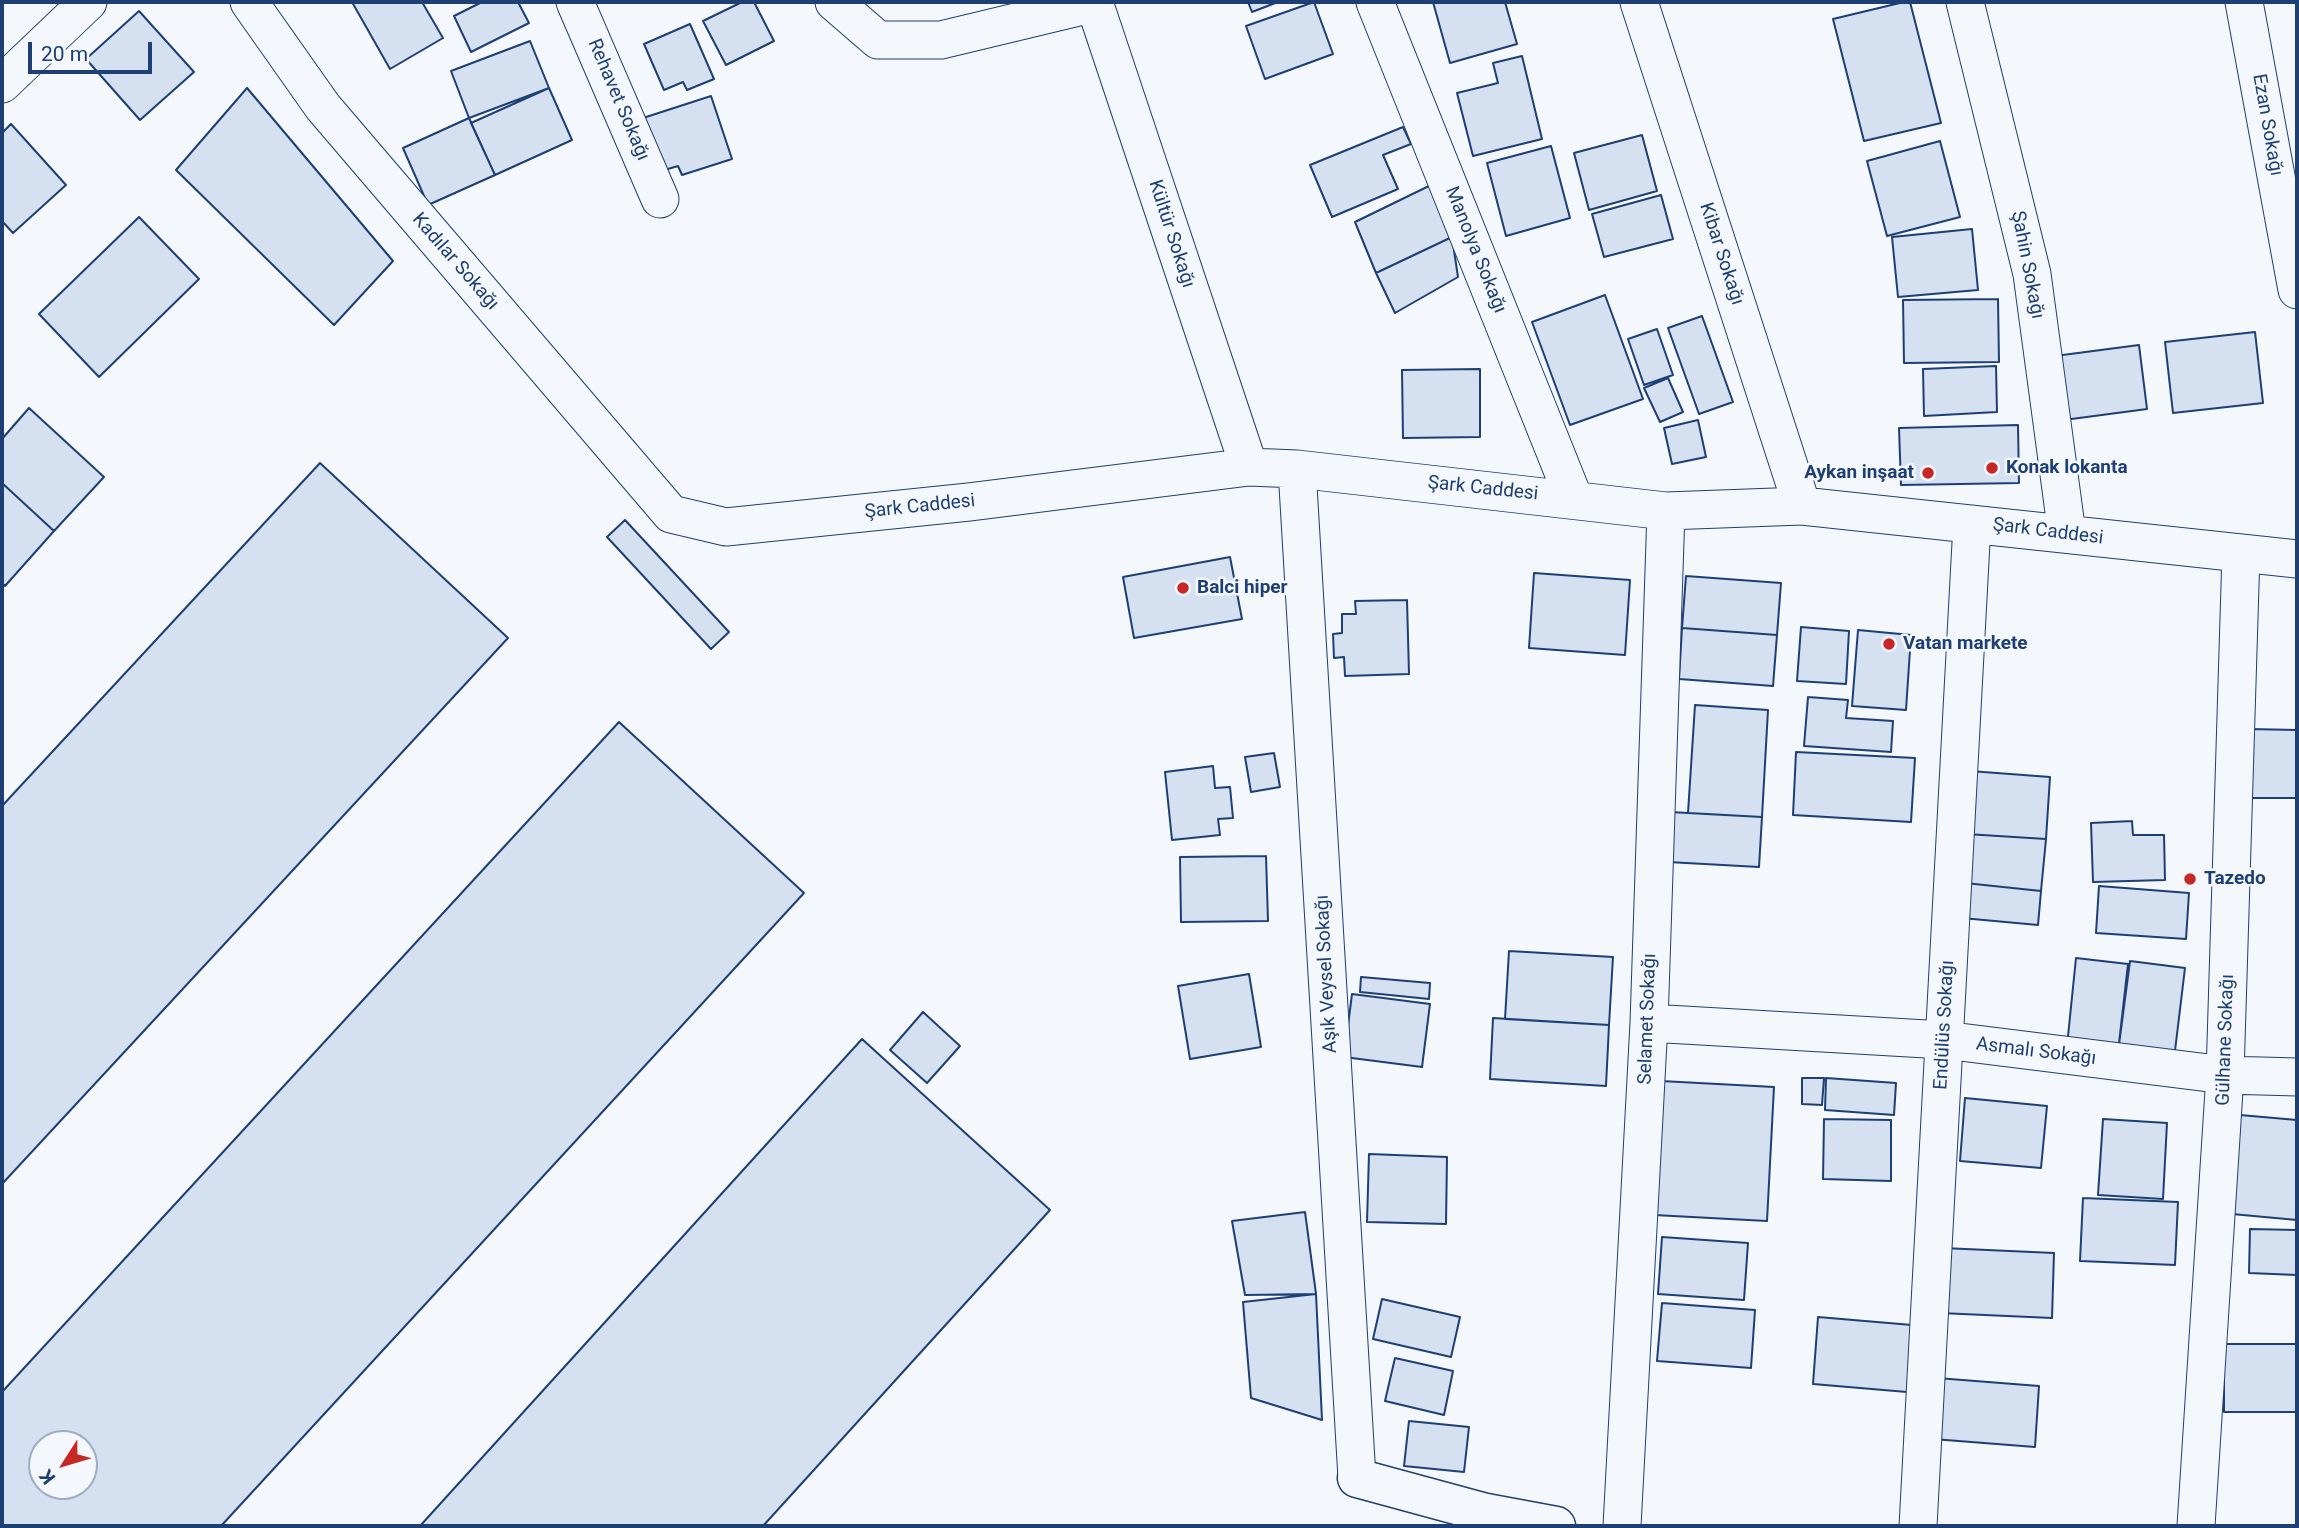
<!DOCTYPE html>
<html>
<head>
<meta charset="utf-8">
<style>
  body { margin:0 }
  #map { position:relative; width:2299px; height:1528px; overflow:hidden; background:#f4f7fb; font-family:Roboto,sans-serif }
  canvas { display:block }
  .frame { position:absolute; inset:0; border:4px solid #1d3f73; pointer-events:none }
  .north { position:absolute; left:28px; top:1430px; width:70px; height:70px; box-sizing:border-box; background:#f4f7fb; border:2px solid #9eadc5; border-radius:50%; rotate:233deg; font-size:19px; font-weight:700; line-height:28px; text-align:center; color:#1d3f73 }
  .north::after { content:''; display:block; margin:auto; width:24px; height:32px; background:#c62828; clip-path:polygon(50% 0,100% 100%,50% 72%,0 100%) }
  .scale { position:absolute; left:28px; top:42px; width:124px; height:32px; box-sizing:border-box; border:4px solid #1d3f73; border-top:0; padding-left:9px; font-size:21px; line-height:24px; white-space:nowrap; color:#1d3f73; -webkit-text-stroke:5px #f4f7fb; paint-order:stroke }
</style>
</head>
<body>
<div id="map">
<canvas width="2299" height="1528"></canvas>
<div class="frame"></div>
<div class="north">K</div>
<div class="scale">20 m</div>
</div>
<script>
const ctx = document.querySelector('canvas').getContext('2d');
ctx.lineJoin = 'round';
function fill(path, color) { ctx.fillStyle = color; ctx.fill(path, 'evenodd'); }
const toPath = rows => new Path2D(rows.map(r => 'M' + r).join(''));
function trace(path, color, width, dash) { ctx.strokeStyle = color; ctx.lineWidth = width; ctx.lineCap = dash ? 'butt' : 'round'; ctx.setLineDash(dash || []); ctx.stroke(path); }
function drawText(font, color, halo, rows, align = 'center') {
  ctx.font = font + ' Roboto,sans-serif'; ctx.lineWidth = 5; ctx.setLineDash([]); ctx.textBaseline = 'middle'; ctx.strokeStyle = halo; ctx.fillStyle = color; for (const [text, x, y, turn = 0] of rows) {
    ctx.save(); ctx.translate(x, y); ctx.rotate((+turn || 0) * Math.PI / 180); ctx.textAlign = isNaN(turn) ? turn : align; if (halo) ctx.strokeText(text, 0, 0); ctx.fillText(text, 0, 0); ctx.restore();
  }
}
const building = toPath([
  [352,2,422,2,443,38,390,69,352,2],
  [482,2,518,2,529,23,471,52,454,16,482,2],
  [742,2,754,2,774,41,726,65,703,21,742,2],
  [1248,2,1278,2,1252,12,1248,2],
  [1314,2,1333,54,1265,79,1246,26,1314,2],
  [1433,2,1505,2,1517,44,1450,63,1433,2],
  [1904,2,1910,2,1941,123,1864,141,1833,19,1904,2],
  [139,11,194,72,140,120,86,59,139,11],
  [690,24,714,79,687,90,683,82,664,90,644,44,690,24],
  [530,41,549,88,469,118,451,71,530,41],
  [1522,56,1542,139,1473,156,1457,93,1498,83,1493,63,1522,56],
  [247,88,393,261,334,325,176,170,247,88],
  [549,88,572,140,495,175,471,123,549,88],
  [711,96,732,159,682,175,678,166,661,171,643,118,711,96],
  [469,118,495,175,428,205,403,148,469,118],
  [11,124,66,185,13,233,2,221,2,133,11,124],
  [1403,127,1411,144,1383,155,1398,189,1332,217,1310,165,1403,127],
  [1642,135,1657,191,1589,210,1574,153,1642,135],
  [1940,141,1960,217,1887,236,1867,161,1940,141],
  [1551,146,1570,218,1506,236,1487,163,1551,146],
  [1431,185,1452,237,1376,273,1355,222,1431,185],
  [1661,195,1673,239,1604,257,1592,214,1661,195],
  [139,217,199,279,99,377,39,314,139,217],
  [1972,229,1978,290,1898,297,1892,237,1972,229],
  [1452,237,1458,277,1395,313,1376,273,1452,237],
  [1605,295,1643,399,1570,425,1532,322,1605,295],
  [1998,299,1999,362,1904,363,1903,300,1998,299],
  [1702,316,1733,402,1699,414,1668,328,1702,316],
  [1657,329,1673,375,1644,385,1628,339,1657,329],
  [2255,332,2263,403,2173,413,2165,342,2255,332],
  [2139,345,2147,409,2064,420,2055,356,2139,345],
  [1996,366,1997,412,1924,416,1923,369,1996,366],
  [1480,369,1480,437,1403,438,1402,370,1480,369],
  [1668,378,1683,412,1660,422,1644,388,1668,378],
  [29,408,104,477,54,531,2,483,2,439,29,408],
  [1698,420,1706,457,1672,464,1664,428,1698,420],
  [2018,425,2019,483,1901,485,1899,428,2018,425],
  [320,463,508,638,2,1184,2,806,320,463],
  [2,483,54,531,5,586,2,583,2,483],
  [625,520,729,632,711,649,607,537,625,520],
  [1230,557,1242,619,1134,638,1123,577,1230,557],
  [1534,573,1630,580,1625,655,1529,648,1534,573],
  [1686,576,1781,583,1777,635,1682,628,1686,576],
  [1407,600,1409,674,1345,676,1344,657,1334,658,1333,634,1342,633,1342,614,1356,614,1355,601,1407,600],
  [1801,627,1849,631,1846,684,1797,681,1801,627],
  [1682,628,1777,635,1773,686,1679,679,1682,628],
  [1858,630,1911,635,1906,710,1852,706,1858,630],
  [1808,697,1848,700,1846,718,1893,721,1891,752,1804,746,1808,697],
  [1695,705,1768,710,1762,817,1688,813,1695,705],
  [619,722,804,893,221,1526,2,1526,2,1392,619,722],
  [42,1444,84,1444,84,1486,42,1486,42,1444],
  [2249,729,2297,730,2297,798,2249,798,2249,729],
  [1796,752,1915,758,1911,822,1793,815,1796,752],
  [1274,753,1280,787,1251,792,1245,757,1274,753],
  [1213,766,1215,788,1230,787,1233,818,1218,819,1220,835,1172,840,1165,772,1213,766],
  [1970,771,2050,777,2046,839,1966,834,1970,771],
  [1670,812,1762,817,1759,867,1668,862,1670,812],
  [2132,821,2133,835,2164,835,2165,880,2093,882,2091,823,2132,821],
  [1966,834,2046,839,2041,891,1965,883,1966,834],
  [1266,856,1268,921,1181,922,1180,857,1266,856],
  [1965,883,2041,891,2038,925,1962,918,1965,883],
  [2099,886,2189,893,2186,939,2096,933,2099,886],
  [1509,951,1613,957,1609,1025,1505,1019,1509,951],
  [2076,958,2128,964,2118,1052,2067,1046,2076,958],
  [2130,961,2185,968,2174,1059,2118,1052,2130,961],
  [1249,974,1261,1047,1190,1059,1178,986,1249,974],
  [1361,977,1430,983,1429,999,1360,992,1361,977],
  [1352,994,1430,1004,1422,1067,1344,1057,1352,994],
  [923,1012,960,1046,927,1083,890,1050,923,1012],
  [1493,1018,1609,1025,1606,1086,1490,1079,1493,1018],
  [862,1039,1050,1210,763,1526,420,1526,862,1039],
  [1802,1078,1824,1078,1822,1105,1802,1104,1802,1078],
  [1826,1078,1896,1083,1894,1115,1825,1110,1826,1078],
  [1661,1081,1774,1087,1767,1221,1654,1215,1661,1081],
  [1965,1098,2047,1106,2041,1168,1960,1161,1965,1098],
  [2240,1115,2297,1120,2297,1220,2232,1214,2240,1115],
  [1824,1119,1891,1120,1891,1181,1823,1179,1824,1119],
  [2103,1119,2167,1123,2163,1199,2098,1195,2103,1119],
  [1369,1154,1447,1157,1446,1224,1367,1222,1369,1154],
  [2083,1198,2178,1202,2175,1265,2080,1261,2083,1198],
  [1305,1212,1316,1294,1245,1295,1232,1221,1305,1212],
  [2250,1229,2297,1230,2297,1275,2249,1273,2250,1229],
  [1662,1237,1748,1243,1744,1300,1658,1294,1662,1237],
  [1943,1248,2054,1253,2052,1318,1940,1313,1943,1248],
  [1316,1294,1322,1420,1251,1398,1243,1302,1316,1294],
  [1382,1299,1460,1317,1451,1357,1373,1339,1382,1299],
  [1662,1303,1755,1310,1751,1368,1657,1361,1662,1303],
  [1818,1317,1912,1325,1907,1392,1813,1384,1818,1317],
  [2224,1344,2297,1344,2297,1412,2224,1412,2224,1344],
  [1395,1358,1453,1371,1444,1415,1385,1401,1395,1358],
  [1937,1378,2039,1386,2035,1447,1933,1439,1937,1378],
  [1409,1421,1469,1427,1464,1472,1404,1466,1409,1421]
]);
const minor = toPath([
  [249,2,323,107,671,514,726,527,969,502,1249,467,1297,469,1666,511,1802,506,2297,559],
  [575,2,660,199],
  [834,2,878,40,941,40,1095,3],
  [1094,2,1249,467],
  [1375,2,1574,499],
  [1639,2,1802,506],
  [1965,2,2032,274,2067,534],
  [2244,2,2297,290],
  [2,84,88,2],
  [1297,469,1357,1478],
  [1649,1023,1944,1040,2225,1075,2297,1077],
  [1622,1526,1649,1023,1666,511],
  [1918,1526,1972,524],
  [2196,1526,2225,1075,2241,553]
]);
const tertiary = toPath([
  [1357,1478,1486,1513,1556,1526]
]);
const markers = [
  [1992,468,7,"#c62828"],
  [1928,473,7,"#c62828"],
  [1183,588,7,"#c62828"],
  [1889,644,7,"#c62828"],
  [2190,879,7,"#c62828"]
];
const streetNames = [
  ["Rehavet Sokağı",618,100,67],
  ["Ezan Sokağı",2267,125,80],
  ["Kültür Sokağı",1171,234,72],
  ["Manolya Sokağı",1475,250,68],
  ["Kibar Sokağı",1721,254,72],
  ["Kadılar Sokağı",455,262,49],
  ["Şahin Sokağı",2027,265,79],
  ["Şark Caddesi",1483,489,6],
  ["Şark Caddesi",920,507,-6],
  ["Şark Caddesi",2048,532,7],
  ["Aşık Veysel Sokağı",1327,974,-93],
  ["Selamet Sokağı",1648,1019,-88],
  ["Endülüs Sokağı",1945,1025,-87],
  ["Gülhane Sokağı",2226,1040,-88],
  ["Asmalı Sokağı",2036,1052,7]
];
const poiNames = [
  ["Konak lokanta",2006,468],
  ["Aykan inşaat",1914,473,"right"],
  ["Balci hiper",1197,588],
  ["Vatan markete",1903,644],
  ["Tazedo",2204,879]
];
fill(building, '#d5e0f0');
trace(building, '#1d3f73', 2);
trace(minor, '#1d3f73', 39);
trace(tertiary, '#1d3f73', 41);
trace(minor, '#f4f7fb', 37);
trace(tertiary, '#f4f7fb', 38);
for (const [x, y, r, color] of markers) { const dot = new Path2D(); dot.arc(x, y, r, 0, 2 * Math.PI); ctx.fillStyle = color; ctx.fill(dot); trace(dot, '#f4f7fb', 2.5); }
drawText('19px', '#1d3f73', '#f4f7fb', streetNames);
drawText('bold 19px', '#1d3f73', '#f4f7fb', poiNames, 'left');
</script>
</body>
</html>
